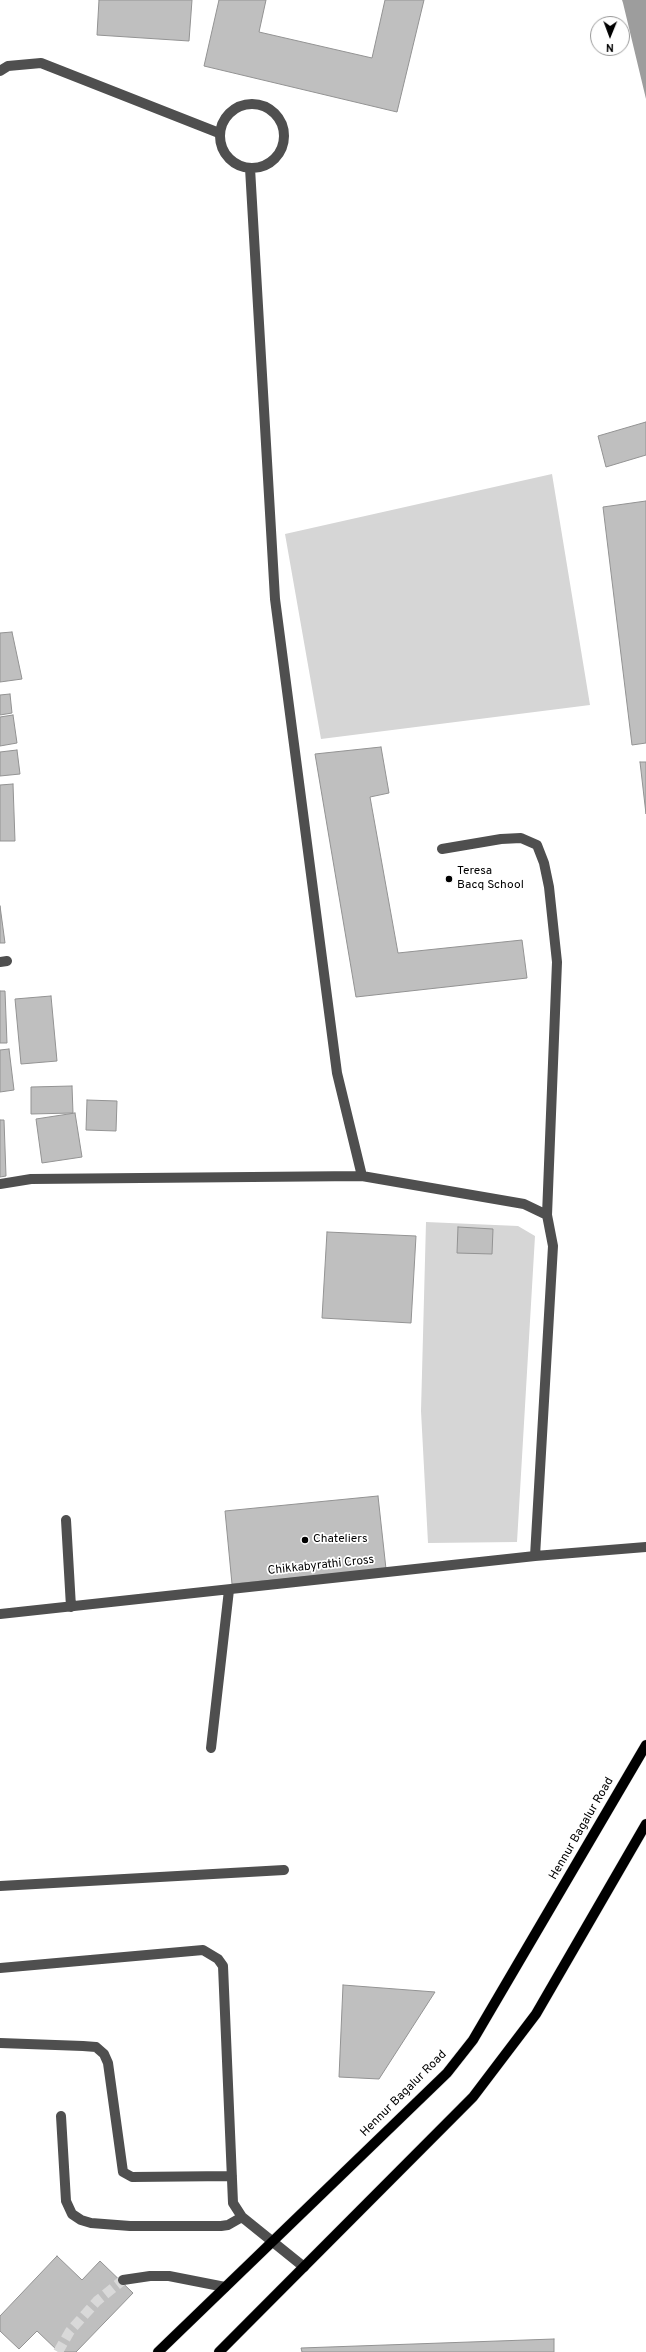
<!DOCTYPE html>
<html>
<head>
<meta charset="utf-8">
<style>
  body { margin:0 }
  #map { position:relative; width:646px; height:2352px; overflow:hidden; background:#fff; font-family:Overpass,sans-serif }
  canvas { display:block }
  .north { position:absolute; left:590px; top:16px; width:40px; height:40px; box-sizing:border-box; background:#fff; border:1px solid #999; border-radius:50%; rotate:181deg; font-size:11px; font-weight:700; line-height:16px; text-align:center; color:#000 }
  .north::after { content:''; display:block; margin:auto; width:14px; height:18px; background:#000; clip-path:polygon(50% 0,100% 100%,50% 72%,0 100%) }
</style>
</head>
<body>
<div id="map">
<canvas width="646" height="2352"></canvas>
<div class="north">N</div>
</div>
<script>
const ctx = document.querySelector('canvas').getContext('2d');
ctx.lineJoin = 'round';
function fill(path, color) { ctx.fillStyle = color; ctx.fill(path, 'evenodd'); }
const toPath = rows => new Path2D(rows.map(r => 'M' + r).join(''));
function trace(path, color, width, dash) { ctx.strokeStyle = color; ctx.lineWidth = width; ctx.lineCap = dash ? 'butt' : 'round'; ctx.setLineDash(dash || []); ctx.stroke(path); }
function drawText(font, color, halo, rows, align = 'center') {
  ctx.font = font + ' Overpass,sans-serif'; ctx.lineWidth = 3.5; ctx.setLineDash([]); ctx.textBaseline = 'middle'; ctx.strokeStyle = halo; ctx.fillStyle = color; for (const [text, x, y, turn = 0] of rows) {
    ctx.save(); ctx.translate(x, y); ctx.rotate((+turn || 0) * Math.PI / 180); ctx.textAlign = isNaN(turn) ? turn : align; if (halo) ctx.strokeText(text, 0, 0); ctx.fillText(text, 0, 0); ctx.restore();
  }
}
const green = toPath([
  [552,474,590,705,321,739,285,534],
  [426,1222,518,1226,535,1236,517,1542,428,1543,421,1411]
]);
const water = toPath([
  [622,0,646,0,646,99,623,3]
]);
const building = toPath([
  [99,0,192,0,189,41,97,35,99,0],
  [219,0,266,0,259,32,372,58,385,0,424,0,397,112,204,66,219,0],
  [646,422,646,455,606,467,598,436,646,422],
  [646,501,646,743,632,745,603,507,646,501],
  [12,632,22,679,0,682,0,633,12,632],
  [10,694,12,713,0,715,0,695,10,694],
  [13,715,17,743,0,746,0,717,13,715],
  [381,747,389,793,370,797,398,953,522,940,527,978,356,997,315,754,381,747],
  [17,750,20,774,0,776,0,752,17,750],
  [640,762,646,762,646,814,640,762],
  [13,784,15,841,0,841,0,785,13,784],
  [0,906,5,943,0,943,0,906],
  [0,991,5,991,7,1043,0,1043,0,991],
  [51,996,57,1061,21,1064,15,999,51,996],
  [9,1049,14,1090,0,1092,0,1050,9,1049],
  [72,1086,73,1113,31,1114,31,1087,72,1086],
  [87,1100,117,1101,116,1131,86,1130,87,1100],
  [75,1113,82,1157,42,1163,36,1119,75,1113],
  [0,1120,4,1120,6,1176,0,1177,0,1120],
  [458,1227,493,1229,492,1254,457,1253,458,1227],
  [327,1232,416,1236,411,1323,322,1318,327,1232],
  [378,1496,386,1569,232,1584,225,1511,378,1496],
  [343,1985,435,1992,379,2079,339,2077,343,1985],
  [57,2256,82,2280,100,2261,133,2293,76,2352,59,2352,37,2331,19,2349,0,2331,0,2316,57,2256],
  [554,2339,554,2352,302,2352,301,2348,554,2339]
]);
const minorTunnel = toPath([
  [58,2352,70,2331,97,2301,123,2280]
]);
const minor = toPath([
  [0,71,8,66,41,63,219,133],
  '220 136a32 32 0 1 1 64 0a32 32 0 1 1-64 0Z',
  [250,168,275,599,337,1073,362,1176],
  [442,849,501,839,521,838,537,845,544,863,549,887,557,962,547,1215],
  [0,962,7,961],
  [0,1184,31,1179,362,1176,524,1204,547,1215,553,1246,535,1556],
  [66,1520,71,1607],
  [0,1614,535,1556,646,1547],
  [211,1748,229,1590],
  [0,1886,284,1870],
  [0,1968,203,1950,218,1959,223,1966,233,2203,242,2217,304,2267],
  [0,2043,83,2046,96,2047,104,2054,108,2063,123,2172,132,2177,232,2176],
  [61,2116,66,2201,72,2214,81,2220,91,2223,130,2226,221,2226,228,2225,242,2217],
  [123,2280,150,2276,169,2276,225,2287]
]);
const major = toPath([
  [158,2352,447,2073,473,2040,646,1745],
  [219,2352,473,2097,536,2014,646,1824]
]);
const markers = [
  [449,879,4,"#000"],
  [305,1540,4,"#000"]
];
const poiNames = [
  ["Teresa",457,872],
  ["Bacq School",457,886],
  ["Chateliers",313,1540]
];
const streetNames = [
  ["Chikkabyrathi Cross",321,1566,-6],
  ["Hennur Bagalur Road",582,1829,-60],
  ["Hennur Bagalur Road",404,2094,-45]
];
fill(green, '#d6d6d6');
fill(water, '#9d9d9d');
fill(building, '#bfbfbf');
trace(building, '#939393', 1);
trace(minorTunnel, '#d9d9d9', 10, [10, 5]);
trace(major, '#dbdbdb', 11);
trace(minor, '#4f4f4f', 10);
trace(major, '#000', 10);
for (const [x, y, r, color] of markers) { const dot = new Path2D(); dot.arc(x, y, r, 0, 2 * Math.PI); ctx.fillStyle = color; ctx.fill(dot); trace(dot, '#fff', 1.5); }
drawText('12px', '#000', '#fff', poiNames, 'left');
drawText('12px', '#000', '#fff', streetNames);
</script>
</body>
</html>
